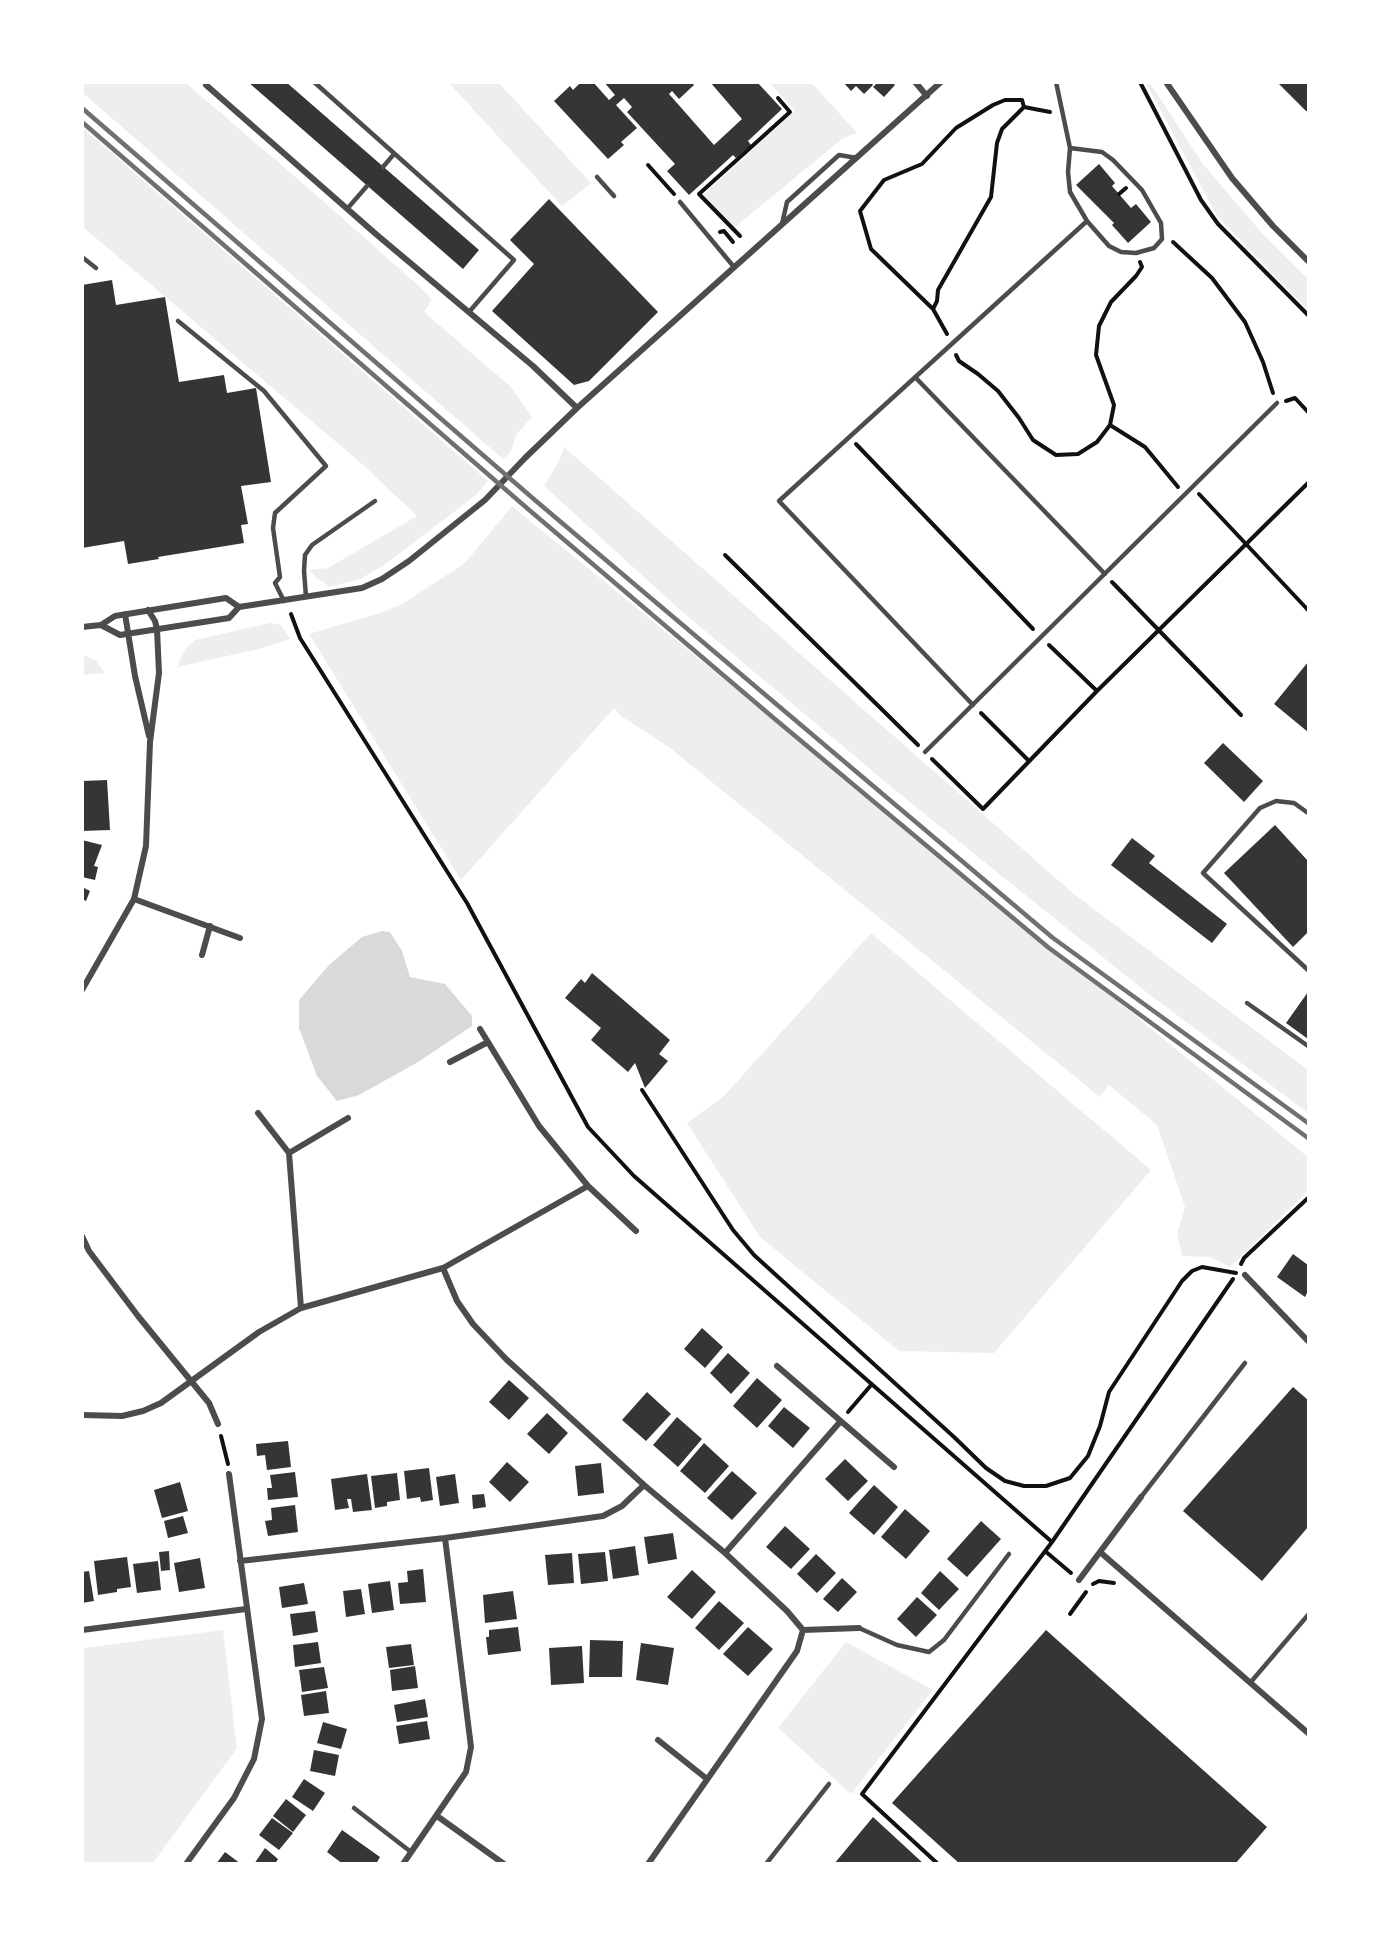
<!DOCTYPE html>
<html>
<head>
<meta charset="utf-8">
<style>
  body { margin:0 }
  #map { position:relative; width:1391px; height:1946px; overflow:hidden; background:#fff; font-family:Figtree,sans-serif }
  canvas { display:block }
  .frame { position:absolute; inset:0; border:84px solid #fff; pointer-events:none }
</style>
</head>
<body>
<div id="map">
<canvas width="1391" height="1946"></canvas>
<div class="frame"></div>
</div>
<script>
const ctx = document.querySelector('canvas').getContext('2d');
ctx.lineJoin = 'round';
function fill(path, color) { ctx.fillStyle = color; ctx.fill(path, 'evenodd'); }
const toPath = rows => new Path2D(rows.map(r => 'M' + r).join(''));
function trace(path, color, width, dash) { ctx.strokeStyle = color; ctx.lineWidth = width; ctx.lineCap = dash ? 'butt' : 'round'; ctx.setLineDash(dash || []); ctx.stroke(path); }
const green = toPath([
  [83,82,186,83,305,185,420,287,432,300,424,312,510,386,532,417,517,434,510,453,503,459,83,93],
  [449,83,499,83,591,183,562,206],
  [770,83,812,83,857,133,843,138,734,228,703,195,795,111],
  [1146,83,1150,83,1203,164,1260,231,1308,279,1308,310,1217,216],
  [82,127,488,481,475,496,384,565,362,578,330,587,317,578,309,570,328,568,417,516,362,464,83,227],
  [564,447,1074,894,1308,1070,1308,1113,1150,995,901,795,678,608,544,486,560,459],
  [512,506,1308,1157,1308,1191,1230,1267,1210,1257,1182,1256,1177,1234,1185,1207,1157,1125,1109,1085,1100,1097,670,748,621,716,614,708,461,880,309,634,383,612,404,603,465,563],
  [270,623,281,625,290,639,259,649,177,667,186,648,195,640],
  [83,655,95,660,105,673,83,675],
  [871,933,1151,1170,994,1353,899,1351,760,1237,687,1123,723,1097],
  [223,1630,237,1748,153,1863,83,1863,83,1648],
  [846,1642,933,1690,851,1794,778,1728]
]);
const water = toPath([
  [382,931,390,932,402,951,410,977,445,984,472,1016,472,1026,418,1062,359,1095,337,1101,317,1076,299,1028,299,1000,329,965,362,937]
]);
const building = toPath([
  [248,82,286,82,479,250,463,269],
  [581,82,593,82,609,100,615,95,604,82,692,82,694,85,679,99,672,91,669,94,714,145,742,119,710,82,757,82,782,109,748,141,751,145,736,158,733,155,689,195,667,171,675,164,627,112,632,107,624,98,616,105,637,128,621,142,624,145,608,159,554,101,570,86,573,90],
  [843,82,871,82,873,85,864,94,856,86,851,91],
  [878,82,892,82,895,85,884,97,873,87],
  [1277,82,1308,82,1308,111,1306,111],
  [1099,164,1115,183,1112,186,1131,208,1136,204,1151,222,1128,243,1112,225,1114,223,1076,185],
  [549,199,658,312,589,381,574,385,492,311,534,264,510,240],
  [112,280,116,305,165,297,179,382,224,375,227,393,256,388,271,482,241,486,248,524,241,525,244,543,158,557,159,559,128,564,124,541,82,548,82,285],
  [1308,662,1308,732,1274,704],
  [1223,743,1263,781,1244,802,1204,763],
  [107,780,110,830,82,831,82,781],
  [1275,825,1308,861,1308,932,1293,947,1224,873],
  [1132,838,1155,856,1149,863,1227,924,1212,943,1111,865],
  [82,840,102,845,94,866,98,867,95,880,82,877],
  [82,887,90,891,86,901,82,899],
  [592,973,670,1040,659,1054,668,1061,645,1088,635,1063,628,1072,591,1040,601,1028,565,998,581,979,585,983],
  [1308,992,1308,1039,1286,1023],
  [1293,1254,1308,1265,1308,1291,1305,1297,1277,1277],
  [702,1328,723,1347,705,1368,684,1349],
  [728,1353,750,1373,731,1394,710,1373],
  [757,1378,782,1400,757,1428,733,1406],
  [509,1380,529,1398,509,1420,489,1402],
  [1293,1387,1308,1400,1308,1527,1262,1581,1183,1511],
  [647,1392,671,1414,646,1441,622,1420],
  [784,1407,810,1428,793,1448,768,1426],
  [547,1413,568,1433,549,1454,527,1434],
  [677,1417,702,1439,678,1467,653,1445],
  [288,1441,291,1467,267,1470,265,1455,257,1456,256,1444],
  [704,1443,729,1466,705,1493,680,1471],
  [845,1459,868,1481,848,1501,825,1479],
  [507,1462,529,1482,510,1502,489,1482],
  [601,1463,604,1493,578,1496,575,1466],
  [429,1468,433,1500,421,1502,420,1497,407,1499,404,1471],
  [732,1471,757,1493,732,1520,707,1498],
  [295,1472,298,1497,268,1500,267,1488,272,1488,270,1475],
  [397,1473,400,1500,387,1502,387,1506,375,1508,371,1476],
  [367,1474,372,1510,353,1512,351,1499,347,1499,349,1508,335,1510,331,1479],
  [455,1474,459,1503,440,1506,436,1477],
  [180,1482,188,1511,162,1518,154,1490],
  [874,1485,898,1507,874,1535,849,1513],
  [484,1494,486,1507,473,1509,472,1495],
  [295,1505,298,1532,268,1536,265,1521,272,1520,271,1508],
  [905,1509,930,1531,906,1559,881,1537],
  [183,1516,188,1533,168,1538,164,1521],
  [981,1521,1001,1539,967,1577,947,1559],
  [785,1526,810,1549,791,1569,766,1547],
  [673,1533,677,1559,648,1564,644,1537],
  [635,1546,639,1575,613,1579,609,1550],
  [169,1551,170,1570,161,1571,159,1552],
  [605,1552,608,1581,581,1584,578,1554],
  [572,1553,574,1583,548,1585,545,1555],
  [816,1554,836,1573,817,1593,797,1574],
  [127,1557,131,1587,117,1589,117,1592,98,1595,94,1561],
  [200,1558,205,1588,179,1592,174,1563],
  [158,1561,161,1590,137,1593,133,1564],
  [423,1569,426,1602,400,1604,398,1583,408,1582,407,1571],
  [692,1570,716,1592,692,1619,667,1597],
  [89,1571,94,1601,82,1603,82,1572],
  [940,1571,959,1589,939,1610,921,1593],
  [842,1578,857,1592,838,1612,823,1599],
  [390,1581,394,1610,372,1613,368,1584],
  [304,1583,308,1604,282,1608,279,1587],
  [361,1589,365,1614,346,1617,343,1591],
  [513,1591,517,1619,485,1623,483,1595],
  [917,1597,937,1615,916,1637,897,1619],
  [719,1601,744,1623,719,1650,695,1628],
  [315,1611,318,1632,293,1636,290,1614],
  [518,1627,521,1651,488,1655,486,1637,489,1637,489,1630],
  [748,1627,773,1649,748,1676,723,1654],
  [1046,1630,1267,1827,1235,1864,960,1864,892,1803],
  [590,1640,623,1641,622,1677,589,1677],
  [318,1642,321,1663,295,1667,293,1645],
  [641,1643,674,1648,668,1685,636,1680],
  [411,1644,414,1665,389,1668,386,1647],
  [582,1646,584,1683,551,1685,549,1648],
  [415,1666,418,1688,392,1691,390,1670],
  [324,1667,328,1688,302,1692,299,1670],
  [326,1691,329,1713,304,1716,301,1695],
  [425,1699,428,1717,397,1722,394,1705],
  [427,1721,430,1739,399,1744,396,1726],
  [323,1722,347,1729,341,1749,317,1743],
  [314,1750,339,1755,335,1776,310,1771],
  [304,1779,325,1793,313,1811,292,1797],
  [286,1799,306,1815,293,1832,273,1816],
  [873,1817,924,1864,834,1864],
  [272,1818,293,1833,279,1850,259,1835],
  [342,1830,380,1857,376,1864,343,1864,327,1852],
  [265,1848,278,1859,275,1864,254,1864],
  [225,1852,241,1864,216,1864]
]);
const path = toPath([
  [1140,82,1201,200,1218,224,1308,315],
  [1024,107,1022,100,1005,100,993,105,956,128,922,164,884,180,860,211,871,249,933,309,937,301,938,290,991,197,997,143,1002,129,1024,107,1050,112],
  [648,165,674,194],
  [1119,194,1126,188],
  [720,232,724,231,733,242],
  [740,236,699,194,790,112,778,98],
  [1173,242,1212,278,1245,322,1263,362,1273,393],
  [933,309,947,334],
  [956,355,959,361,978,374,998,391,1019,418,1033,440,1056,455,1078,454,1097,442,1110,425,1114,405,1096,355,1099,326,1111,302,1136,276,1142,267,1140,262],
  [1286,401,1295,398,1308,412],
  [1110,425,1145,447,1178,487],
  [856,444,1033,629],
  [1199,494,1308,610],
  [725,555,918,745],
  [1112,582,1241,715],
  [291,614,300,638,467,903,588,1127,634,1176,1052,1542],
  [1097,691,1308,483],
  [981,713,1029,761],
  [932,759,983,809,1097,691,1049,645],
  [642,1090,733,1230,754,1255,954,1437,986,1468,1005,1481,1024,1486,1046,1486,1070,1478,1088,1456,1100,1426,1109,1392,1182,1281,1192,1271,1202,1267,1236,1273],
  [1241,1264,1244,1258,1308,1198],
  [848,1412,872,1384],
  [221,1436,228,1464],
  [1045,1551,1071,1573],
  [1093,1584,1099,1581,1114,1583],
  [1070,1614,1086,1592],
  [938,1864,862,1794,1052,1542,1233,1279]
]);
const service = toPath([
  [314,82,514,260,469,312],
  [1070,148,1102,152,1113,160,1142,190,1161,223,1162,239,1154,248,1136,253,1121,252,1109,246,1087,221],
  [383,167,394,154],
  [597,177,614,196],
  [680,202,734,267],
  [347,209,367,186],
  [782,224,787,202,839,155,857,158],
  [82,257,96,268],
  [178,321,264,391,326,466,275,513,273,528,280,577,275,583,284,601],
  [915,377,1105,574],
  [306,597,304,571,305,555,312,545,375,501],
  [973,705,779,501,1087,221,1070,192,1068,172,1070,148,1056,82],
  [925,752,1277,403],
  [1308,813,1294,803,1276,801,1260,808,1203,873,1308,970],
  [1247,1003,1308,1046],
  [1141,1497,1245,1363],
  [859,1628,897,1645,929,1652,944,1640,1009,1554],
  [1250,1683,1308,1615],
  [354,1808,411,1852],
  [766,1864,829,1784]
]);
const minor = toPath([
  [915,82,927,96],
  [1166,82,1232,178,1273,226,1308,261],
  [206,85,377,235,533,366,577,408],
  [125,614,135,676,149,736],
  [101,625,120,635,229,618,239,607,362,588,382,579,409,561,485,500,525,458,577,408,941,82],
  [82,627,101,625,115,616,226,598,239,607],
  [134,899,240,938],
  [202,955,210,926],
  [82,990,134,899,146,846,150,742,159,673,157,629,155,621,148,610],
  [480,1029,488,1042],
  [450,1062,488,1042,539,1126,588,1186,636,1231],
  [258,1113,289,1153],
  [82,1236,89,1251,138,1316,209,1403,218,1424],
  [443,1268,457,1301,473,1324,506,1359,644,1485,725,1553,787,1611,803,1630],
  [1245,1275,1308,1341],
  [301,1308,289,1153,348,1118],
  [777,1366,894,1467],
  [82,1415,122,1416,143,1411,161,1403,259,1332,301,1308,443,1268,588,1186],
  [1100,1552,1308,1733],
  [725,1553,840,1422],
  [240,1561,445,1538,603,1516,622,1506,644,1485],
  [1079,1580,1141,1497],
  [82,1630,246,1609],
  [803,1630,859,1628],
  [658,1740,707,1779],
  [437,1816,504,1864],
  [186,1864,234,1798,254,1759,262,1719,229,1474],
  [403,1864,466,1772,471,1747,445,1538],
  [648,1864,797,1651,803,1630]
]);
const rail = toPath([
  [82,108,536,501,1053,938,1308,1123],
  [82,122,528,509,776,720,1049,948,1308,1138]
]);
fill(green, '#eee');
fill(water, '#d9d9d9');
fill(building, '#353535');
trace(path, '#111', 4);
trace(service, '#4c4c4c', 4.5);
trace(minor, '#4c4c4c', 6);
trace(rail, '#707070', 4.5);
</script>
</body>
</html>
